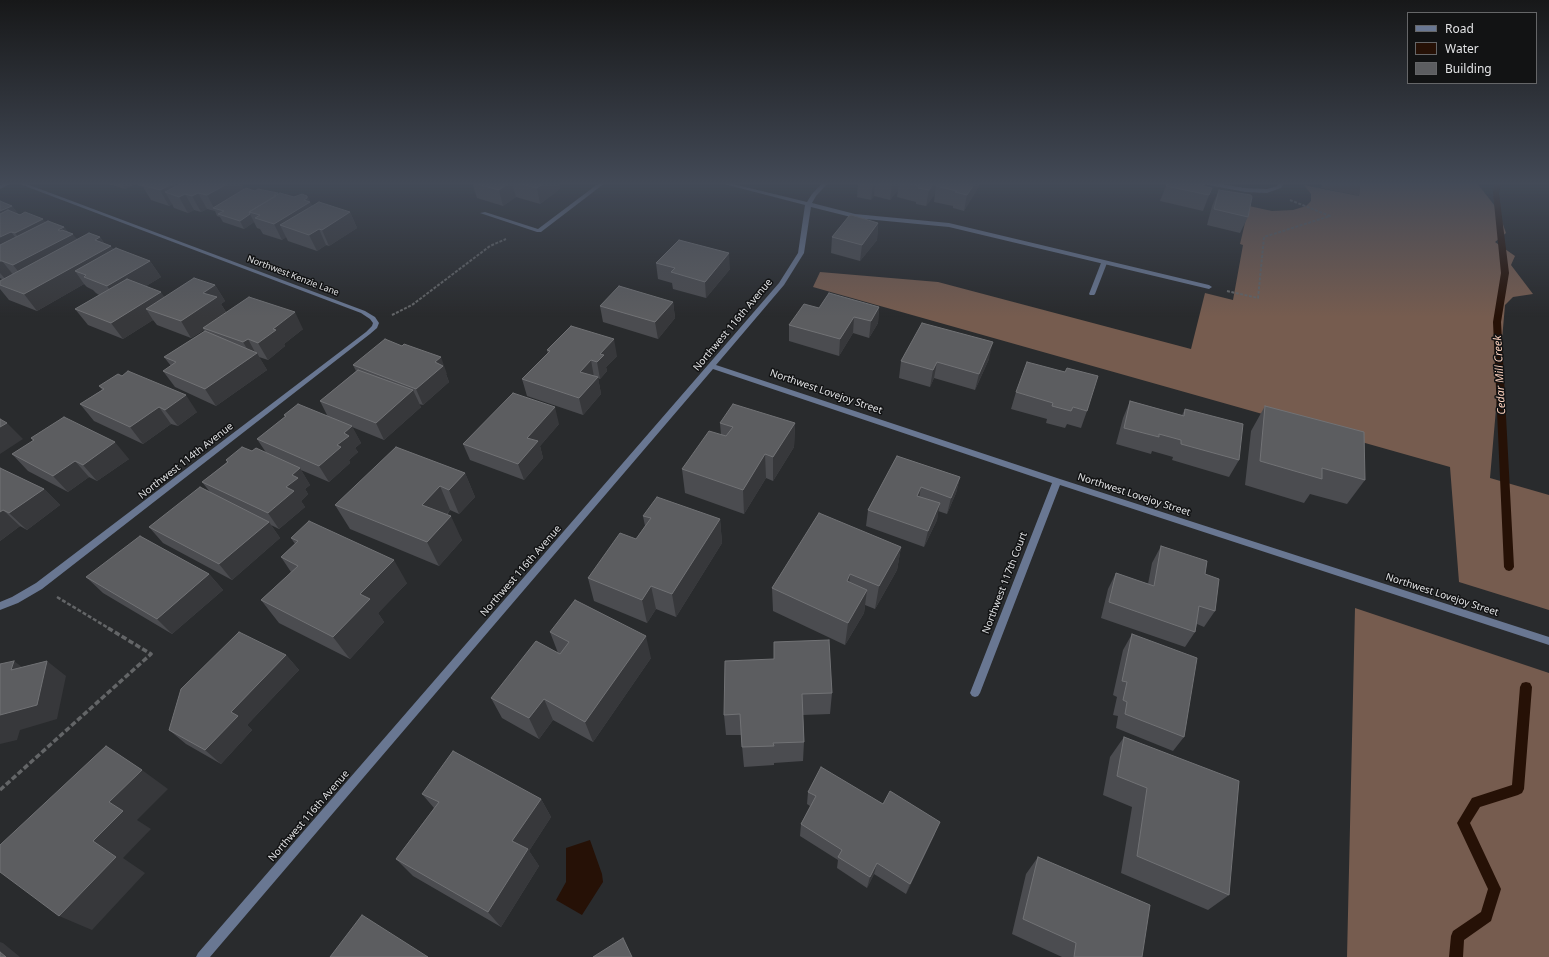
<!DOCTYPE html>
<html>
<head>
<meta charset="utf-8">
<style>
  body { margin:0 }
  #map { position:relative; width:1549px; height:957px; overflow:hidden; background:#292b2d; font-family:"Noto Sans",sans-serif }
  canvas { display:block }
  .legend { position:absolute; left:1407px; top:12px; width:130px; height:72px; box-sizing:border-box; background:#121314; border:1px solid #656668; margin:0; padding:5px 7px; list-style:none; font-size:12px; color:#e2e3e5 }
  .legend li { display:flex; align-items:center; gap:8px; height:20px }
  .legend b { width:20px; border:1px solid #656668 }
</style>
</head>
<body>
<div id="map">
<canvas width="1549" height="957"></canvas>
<ul class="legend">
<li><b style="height:5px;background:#697792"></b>Road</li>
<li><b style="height:11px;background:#261106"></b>Water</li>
<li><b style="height:11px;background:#5c5d60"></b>Building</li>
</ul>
</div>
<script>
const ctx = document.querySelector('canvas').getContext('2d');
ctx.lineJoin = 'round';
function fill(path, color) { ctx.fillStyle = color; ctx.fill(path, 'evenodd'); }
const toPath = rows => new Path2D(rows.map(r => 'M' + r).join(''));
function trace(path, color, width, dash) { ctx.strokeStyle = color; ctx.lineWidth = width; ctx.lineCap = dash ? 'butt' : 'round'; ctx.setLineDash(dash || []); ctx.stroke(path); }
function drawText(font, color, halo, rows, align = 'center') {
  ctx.font = font + ' "Noto Sans",sans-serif'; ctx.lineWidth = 3; ctx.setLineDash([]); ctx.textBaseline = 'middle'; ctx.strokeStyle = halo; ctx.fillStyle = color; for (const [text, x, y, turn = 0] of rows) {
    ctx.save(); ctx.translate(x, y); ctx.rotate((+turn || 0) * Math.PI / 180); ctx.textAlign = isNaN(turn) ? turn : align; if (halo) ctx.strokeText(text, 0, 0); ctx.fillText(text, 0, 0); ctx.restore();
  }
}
const green = toPath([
  [1322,183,1360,183,1359,196,1321,188]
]);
const forest = toPath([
  [1360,183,1477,183,1498,210,1506,233,1495,242,1515,256,1511,265,1533,294,1513,297,1505,305,1490,478,1549,495,1549,610,1459,582,1450,467,813,287,820,272,938,282,1191,349,1205,293,1233,300,1243,245,1240,244,1249,206,1272,211,1293,210,1306,206,1311,201,1311,194,1304,185,1359,196],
  [1355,608,1549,673,1549,957,1347,957]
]);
const water = toPath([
  [590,840,602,874,603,882,582,915,556,900,566,882,566,848]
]);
const stream = toPath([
  [1495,183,1501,183,1499,193,1509,273,1501,322,1514,567,1512,570,1509,571,1506,570,1504,567,1493,322,1501,273,1493,193,1495,183],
  [1526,682,1530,683,1532,687,1524,789,1522,793,1518,795,1480,807,1470,823,1501,889,1491,921,1464,940,1463,957,1449,957,1451,936,1453,931,1481,912,1488,889,1457,823,1472,798,1512,785,1520,687,1522,683,1526,682]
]);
const pathFar2 = toPath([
  [1227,291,1258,298,1264,237,1330,216,1290,200],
  [392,315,412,305,490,246,506,239]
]);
const pathFar1 = toPath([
  [57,597,110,629]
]);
const path = toPath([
  [0,790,151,654,108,628]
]);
const service = toPath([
  [599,183,605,183,541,232,537,232,480,213,485,212,538,229,599,183],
  [1104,261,1107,263,1095,294,1094,295,1090,295,1089,294,1101,263,1104,261]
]);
const minor = toPath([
  [17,183,24,183,365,311,375,317,379,323,377,328,370,334,42,589,18,603,0,610,0,602,12,597,36,583,366,332,372,326,373,323,370,319,361,313,17,183],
  [720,183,729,183,807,202,812,194,822,183,828,183,816,196,812,203,855,214,949,223,1209,285,1212,287,1209,289,949,227,855,218,811,207,804,253,784,285,716,365,1060,479,1549,637,1549,645,1060,485,980,693,978,696,975,697,972,696,970,693,1052,483,713,369,210,957,196,957,198,953,779,283,798,253,805,205,720,183],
  [1205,183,1216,183,1245,188,1267,189,1277,186,1278,183,1284,183,1281,188,1267,193,1245,192,1208,185,1205,183]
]);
const tertiary = toPath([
  [5,183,12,183,0,189,0,185,5,183]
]);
const wall = toPath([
  [107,183,241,183,244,189,294,197,307,196,312,206,350,212,357,228,329,246,326,245,317,251,288,241,286,237,282,240,263,234,260,229,257,228,254,222,244,229,223,222,220,217,217,216,215,211,207,209,201,212,194,210,188,213,174,208,172,204,169,206,151,200,143,187,135,184,125,189,108,184],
  [472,183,559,183,560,189,540,204,516,197,503,206,477,198],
  [858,183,980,183,979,186,964,211,953,208,953,206,934,202,935,194,926,206,916,204,916,202,897,197,898,190,890,200,874,196,871,200,857,197],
  [1167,183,1205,183,1204,186,1209,195,1203,211,1160,201],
  [1219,190,1248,217,1240,233,1207,225,1212,206],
  [0,201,12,206,18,214,64,227,68,232,77,239,100,237,104,243,114,249,150,261,161,277,146,286,164,297,215,285,225,301,221,304,226,312,303,329,284,344,285,346,268,360,259,357,267,370,216,406,175,387,163,371,171,366,164,357,205,331,204,330,191,338,157,325,153,320,123,339,88,325,75,309,99,295,96,293,93,290,87,287,84,284,37,311,9,300,0,289,0,281,2,279,0,278],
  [878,223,877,240,860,261,831,253,832,237],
  [656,263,730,269,706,298,673,289,672,283,658,279],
  [673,302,675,318,658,339,603,322,600,306],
  [879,307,878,323,869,338,853,333,839,356,789,341,789,325,819,308],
  [547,350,617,356,606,367,607,371,600,379,598,378,601,394,583,415,527,396,522,379,548,354],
  [989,359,975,390,934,378,930,387,899,378,901,361],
  [353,365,447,374,446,374,449,382,423,405,419,404,421,407,384,440,352,427,361,443,355,448,358,452,349,460,350,463,329,482,301,470,310,485,305,489,308,494,301,501,305,507,279,529,271,525,280,538,232,580,163,543,149,527,210,492,202,482,227,462,226,460,252,451,267,454,257,439,285,417,284,415,328,417,320,401,356,371],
  [99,386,197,412,178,426,171,424,143,444,94,421,80,404,102,390],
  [1016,392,1087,411,1081,428,1067,424,1065,428,1046,423,1047,419,1011,409],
  [1130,401,1182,415,1185,409,1239,460,1229,477,1172,460,1173,457,1152,451,1151,454,1116,444,1123,418],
  [1265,406,1365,480,1347,504,1310,494,1304,503,1245,485,1251,431],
  [720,423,795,423,794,447,773,481,766,478,744,514,685,493,682,469,721,435],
  [559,424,540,446,543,458,524,480,470,460,463,444],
  [31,438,129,459,97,481,89,477,68,492,28,471,12,454,33,441],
  [897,456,960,477,956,493,947,514,938,511,937,520,924,547,866,526,868,510],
  [0,468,44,489,60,505,27,530,20,526,0,541],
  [465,473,475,497,459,514,450,510,447,515,462,540,439,566,350,529,335,505],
  [643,516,720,519,722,543,676,617,656,609,647,623,594,601,588,578,636,539,645,526],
  [291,538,407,583,378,613,384,622,350,659,279,623,261,600,291,572,281,557,295,544],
  [1161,546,1205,574,1215,611,1204,627,1197,624,1195,632,1185,647,1101,618,1108,589,1116,573,1148,584,1152,563],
  [901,547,897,570,875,609,865,605,864,613,845,645,773,611,772,588],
  [209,574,223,590,172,634,103,593,86,577],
  [550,632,651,658,593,742,553,720,539,739,502,718,491,698,558,653],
  [1132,634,1184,737,1173,751,1116,728,1118,716,1113,715,1117,697,1113,695,1123,650],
  [286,655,299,670,247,725,252,730,221,764,186,744,169,730],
  [774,659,832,693,830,714,803,715,804,742,803,761,774,763,774,765,744,767,741,735,726,735,724,715],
  [1124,737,1229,895,1208,910,1121,873,1132,807,1103,795,1110,757],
  [808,792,935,834,906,894,874,874,867,888,837,868,838,860,800,836,801,824,810,806,807,804],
  [422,794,541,799,551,817,529,851,539,866,501,927,413,876,396,859,434,808],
  [1038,857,1142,957,1062,957,1012,934,1026,874]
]);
const shadedWall = toPath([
  [121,183,134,183,135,184,125,189],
  [174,183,212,183,185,194,194,210,188,213,179,197,165,192,172,204,169,206,160,190],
  [229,183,241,183,244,190,214,208,207,195],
  [509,183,512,183,516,197,503,206,499,190],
  [544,183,559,183,560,189,540,204,537,188],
  [874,183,875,183,874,196,871,200,873,184],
  [893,183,899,183,898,190,890,200,892,184],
  [934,183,943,183,936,186,935,194,926,206,929,190],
  [975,183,980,183,979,186,964,211,967,195],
  [198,193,207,209,201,212,192,196],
  [307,196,317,217,280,225,286,237,282,240,274,224,304,200],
  [12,206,23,221,0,233,0,211],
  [350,212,357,228,329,246,322,230],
  [250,214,254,222,244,229,240,221],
  [43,219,55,235,27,249,15,233],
  [878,223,877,240,860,261,862,245],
  [64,227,70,235,73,234,84,250,26,281,13,265,58,230],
  [319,229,326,245,317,251,309,235],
  [11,232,24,248,0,259,0,237],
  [100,237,107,248,111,246,122,262,75,271,84,284,37,311,24,294,95,240],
  [729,253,730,269,706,298,705,282],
  [0,261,2,261,15,277,7,281,0,273],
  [150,261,161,277,119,302,107,286],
  [215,285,225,301,221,304,227,314,203,328,204,330,191,338,181,321,203,293],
  [161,292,172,308,146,309,153,320,123,339,111,323],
  [673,302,675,318,658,339,655,322],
  [879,307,878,323,869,338,871,321],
  [295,312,303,329,284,344,285,346,268,360,258,343,273,329],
  [854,317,853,333,839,356,840,339],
  [248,339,256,354,257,353,267,370,216,406,205,389,252,357,243,342],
  [614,339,617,356,606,367,607,371,600,379,597,362,600,354],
  [993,342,989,359,975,390,979,374],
  [441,357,447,374,446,374,449,382,423,405,416,389,435,362],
  [591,360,594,377,580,372],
  [937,362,934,378,930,387,933,370],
  [598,377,601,394,583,415,579,398],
  [413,390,421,407,384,440,376,423],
  [186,395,197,412,178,426,165,410],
  [159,407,171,424,143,444,130,427],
  [555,407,559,424,540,446,543,458,524,480,518,464,527,438],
  [7,423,23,439,0,454,0,427],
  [795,423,794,447,773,481,773,457],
  [352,426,361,443,355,448,358,452,349,460,350,463,329,482,319,466,337,445,344,433],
  [115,442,129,459,97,481,83,465],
  [765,454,766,478,744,514,743,490],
  [75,461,89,477,68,492,53,476],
  [300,468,310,485,305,489,308,494,301,501,305,507,279,529,268,513,286,487,292,475],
  [465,473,475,497,459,514,449,490],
  [960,477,956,493,947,514,951,498],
  [440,486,450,510,433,529,422,505],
  [921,487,918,504,917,496],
  [44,489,60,505,27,530,9,513],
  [940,503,937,520,924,547,928,531],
  [3,510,20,526,0,541,0,512],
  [451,516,462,540,439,566,427,542],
  [720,519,722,543,676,617,672,594],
  [269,522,280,538,232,580,219,564],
  [901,547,897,570,875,609,879,586],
  [394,560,407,583,378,613,384,622,350,659,333,637,360,594],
  [209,574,223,590,172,634,157,619],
  [850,574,848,597,847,581],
  [651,586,656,609,647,623,642,600],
  [867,590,864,613,845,645,848,623],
  [646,636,651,658,593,742,585,722],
  [286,655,299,670,247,725,252,730,221,764,205,750,231,712],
  [14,661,34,676,11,670],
  [47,661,66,676,57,719,20,730,17,740,0,744,0,715],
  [544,699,553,720,539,739,529,718],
  [142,770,168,789,137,820,151,829,123,858,145,873,92,930,59,916,93,841,109,802],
  [541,799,551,817,529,851,539,866,501,927,488,912,512,841],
  [940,822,935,834,906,894,910,884],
  [877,863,874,874,867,888,870,877],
  [0,942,3,943,20,957,6,957,0,952]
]);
const building = toPath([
  [145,183,174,183,160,190,142,185,145,183],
  [182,183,229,183,207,195,198,193,192,196,185,194,179,197,165,192,182,183],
  [473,183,509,183,499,190,473,183],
  [518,183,544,183,537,188,518,183],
  [885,183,893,183,892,184,885,183],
  [906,183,934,183,929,190,918,188,919,186,906,183],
  [938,183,975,183,967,195,955,192,957,191,936,186,938,183],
  [1167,183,1196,183,1195,184,1212,188,1209,195,1166,186,1167,183],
  [1197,183,1205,183,1204,185,1197,183],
  [246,188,255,191,258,189,278,193,274,195,276,196,249,212,250,214,240,221,218,214,224,211,213,208,246,188],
  [1219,190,1251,195,1252,197,1248,217,1214,209,1219,190],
  [280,193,294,197,302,194,307,196,307,198,304,200,310,202,274,224,255,218,260,215,249,212,280,193],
  [0,201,12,206,0,211,0,201],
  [319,202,350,212,322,230,319,229,309,235,280,225,319,202],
  [8,210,20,215,25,212,43,219,15,233,11,232,0,237,0,214,8,210],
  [851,215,878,223,862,245,832,237,849,216,851,215],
  [48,221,64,227,58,230,60,231,62,230,73,234,13,265,2,261,0,261,0,245,48,221],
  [89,233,100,237,95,240,111,246,24,294,0,285,0,281,89,233],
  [679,240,729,253,705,282,671,272,675,268,656,263,679,240],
  [116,248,150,261,107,286,84,277,86,275,75,271,116,248],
  [194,278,215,285,203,293,217,297,181,321,146,309,194,278],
  [127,279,161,292,111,323,75,309,127,279],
  [619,286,673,302,655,322,600,306,619,286],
  [829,293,879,307,871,321,854,317,840,339,789,325,804,304,819,308,829,293],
  [249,297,295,312,273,329,276,330,258,343,248,339,243,342,203,328,249,297],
  [922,323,993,342,979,374,937,362,933,370,901,361,922,323],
  [571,326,614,339,600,354,604,355,597,362,591,360,580,372,598,377,579,398,522,379,550,351,547,350,571,326],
  [205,331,257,353,205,389,163,371,176,362,164,357,205,331],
  [385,339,402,346,404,344,441,357,435,362,443,366,416,389,353,365,385,339],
  [1027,362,1065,372,1067,368,1098,376,1087,411,1073,407,1071,411,1052,406,1053,403,1016,392,1027,362],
  [358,370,413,390,376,423,320,401,358,370],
  [128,371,186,395,165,410,159,407,130,427,80,404,104,389,99,386,118,374,122,376,128,371],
  [513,393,555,407,527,438,538,441,518,464,463,444,513,393],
  [1130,401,1184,416,1185,409,1243,424,1239,460,1181,444,1181,440,1159,434,1159,437,1124,428,1130,401],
  [298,404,352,426,344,433,349,436,337,445,341,447,319,466,257,439,286,416,284,415,298,404],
  [733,404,795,423,773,457,765,454,743,490,682,469,709,431,726,436,733,427,720,423,733,404],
  [1265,406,1364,432,1365,480,1322,468,1322,479,1260,461,1265,406],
  [64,417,115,442,83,465,75,461,53,476,12,454,34,440,31,438,64,417],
  [0,419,7,423,0,427,0,419],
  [242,447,252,451,256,448,300,468,292,475,298,478,286,487,294,491,268,513,202,482,228,462,226,460,242,447],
  [396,447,465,473,449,490,440,486,422,505,451,516,427,542,335,505,396,447],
  [897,456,960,477,951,498,921,487,917,496,940,503,928,531,868,510,897,456],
  [0,468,44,489,9,513,3,510,0,512,0,468],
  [200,487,269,522,219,564,149,527,200,487],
  [657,497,720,519,672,594,651,586,642,600,588,578,620,533,636,539,651,518,643,516,657,497],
  [819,513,901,547,879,586,850,574,847,581,867,590,848,623,772,588,819,513],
  [309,521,394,560,360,594,370,599,333,637,261,600,298,566,281,557,298,541,291,538,309,521],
  [140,536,209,574,157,619,86,577,140,536],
  [1161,546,1207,561,1205,574,1219,579,1215,611,1199,606,1195,632,1109,602,1116,573,1154,586,1161,546],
  [575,600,646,636,585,722,544,699,529,718,491,698,536,641,560,654,569,642,550,632,575,600],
  [239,632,286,655,231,712,238,716,205,750,169,730,181,689,239,632],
  [1132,634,1197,658,1184,737,1125,714,1127,702,1123,700,1127,682,1122,681,1132,634],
  [829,640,832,693,802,694,804,742,773,743,774,746,742,747,740,714,724,715,725,661,774,659,774,642,829,640],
  [14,661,11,670,47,661,37,705,0,715,0,664,14,661],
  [1124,737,1239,781,1229,895,1137,856,1147,788,1117,776,1124,737],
  [106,746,142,770,109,802,123,811,93,841,116,857,59,916,0,872,0,845,106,746],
  [453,751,541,799,512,841,528,849,488,912,396,859,439,802,422,794,453,751],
  [821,767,883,804,890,791,940,822,910,884,877,863,870,877,838,857,842,850,801,824,816,796,808,792,821,767],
  [1038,857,1150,905,1142,957,1074,957,1076,943,1023,919,1038,857],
  [362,915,428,957,330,957,362,915],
  [623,938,632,957,593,957,623,938],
  [0,952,6,957,0,957,0,952]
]);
const farStreetnames = [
  ["Northwest Kenzie Lane",293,276,21]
];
const streetNames = [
  ["Northwest 116th Avenue",733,325,-50],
  ["Northwest Lovejoy Street",826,392,19],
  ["Northwest 114th Avenue",186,461,-38],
  ["Northwest Lovejoy Street",1134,495,18],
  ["Northwest 116th Avenue",521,571,-49],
  ["Northwest 117th Court",1005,583,-69],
  ["Northwest Lovejoy Street",1442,595,18],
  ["Northwest 116th Avenue",309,816,-49]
];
const waterNames = [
  ["Cedar Mill Creek",1500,375,-93]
];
fill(green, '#564238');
fill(forest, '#765c4f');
fill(water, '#261106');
fill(stream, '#261106');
trace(pathFar2, '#636567', 2, [3, 1.5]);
trace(pathFar1, '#636567', 2.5, [4, 2]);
trace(path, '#636567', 3.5, [5.5, 2.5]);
fill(service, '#697792');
fill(minor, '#697792');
fill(tertiary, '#697792');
fill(wall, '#4b4c50');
fill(shadedWall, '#37383b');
fill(building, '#5c5d60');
trace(building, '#717275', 1);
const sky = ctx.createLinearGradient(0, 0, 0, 317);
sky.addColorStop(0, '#171819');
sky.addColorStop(0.58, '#434a57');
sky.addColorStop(1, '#434a5700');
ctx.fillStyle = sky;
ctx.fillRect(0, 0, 1549, 317);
drawText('9px', '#e2e3e5', '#121314', farStreetnames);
drawText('10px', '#e2e3e5', '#121314', streetNames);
drawText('italic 11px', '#fdd1bd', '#121314', waterNames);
</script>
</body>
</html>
